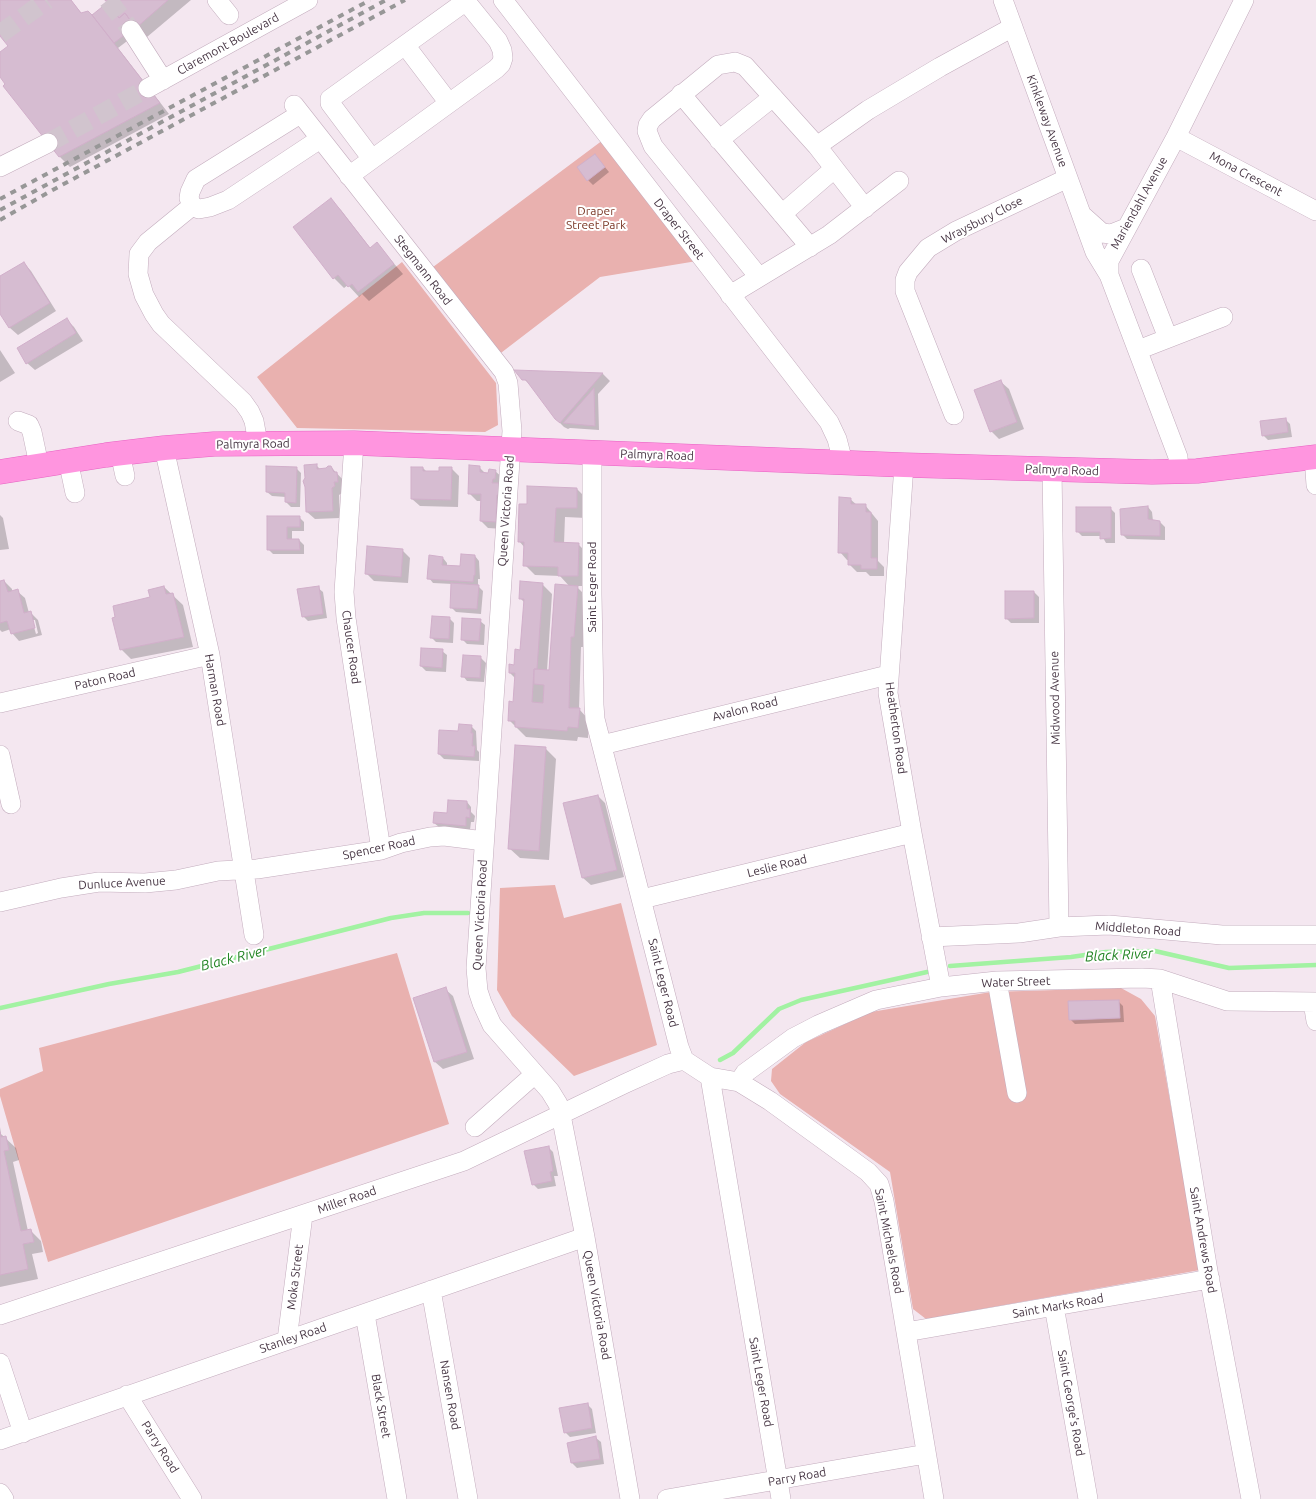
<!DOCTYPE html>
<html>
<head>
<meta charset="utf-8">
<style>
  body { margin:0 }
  canvas { display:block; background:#f4e7f0 }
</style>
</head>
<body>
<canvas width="1316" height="1499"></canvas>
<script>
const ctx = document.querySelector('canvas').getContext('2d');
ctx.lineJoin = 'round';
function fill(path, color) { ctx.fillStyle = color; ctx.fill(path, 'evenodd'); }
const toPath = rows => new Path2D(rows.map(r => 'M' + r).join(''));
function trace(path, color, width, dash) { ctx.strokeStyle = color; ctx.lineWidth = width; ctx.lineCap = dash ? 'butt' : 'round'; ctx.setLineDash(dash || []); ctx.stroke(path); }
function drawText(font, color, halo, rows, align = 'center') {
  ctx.font = font + ' Ubuntu,sans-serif'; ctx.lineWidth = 4; ctx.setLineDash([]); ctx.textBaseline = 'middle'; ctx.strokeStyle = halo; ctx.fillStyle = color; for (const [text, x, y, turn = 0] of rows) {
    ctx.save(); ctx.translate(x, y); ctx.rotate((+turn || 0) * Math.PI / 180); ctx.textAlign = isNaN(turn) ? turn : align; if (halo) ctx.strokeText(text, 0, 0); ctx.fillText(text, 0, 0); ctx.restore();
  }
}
const green = toPath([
  [607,137,703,260,600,277,493,359,425,273],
  [402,262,496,383,498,425,485,432,297,428,257,377],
  [555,885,564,918,621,903,657,1045,574,1076,512,1016,497,990,500,888],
  [397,953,449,1124,48,1262,0,1096,0,1089,43,1071,39,1048],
  [1121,988,1141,999,1155,1016,1200,1270,926,1319,913,1309,890,1172,780,1094,771,1081,772,1069,806,1042,871,1012,991,992]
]);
const shadow = toPath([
  [0,0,71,0,82,14,91,17,107,5,112,10,113,8,106,0,191,0,147,37,137,26,139,32,118,48,169,114,70,167,60,157,5,86,7,84,0,75,0,54,10,46,0,33],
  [595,155,609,172,593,185,588,180],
  [330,200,341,210,371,249,377,244,403,274,369,301,362,294,359,297,348,285,344,288,334,278],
  [24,263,31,271,56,311,18,335,10,328,0,312,0,278],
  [66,319,74,327,83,341,35,370,27,363],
  [0,350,15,373,0,382],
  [516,371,603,374,610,381,598,394,599,430,570,428,568,429,564,427,556,419,532,387],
  [1001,382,1009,389,1024,429,999,439,991,431],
  [1285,419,1290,424,1292,437,1268,440,1263,435],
  [316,465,321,470,331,467,344,481,345,489,341,489,342,493,339,495,340,518,315,519,307,512],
  [479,467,486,474,489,474,495,471,503,478,503,529,488,528,481,521,482,501,477,501,469,493],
  [296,468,301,473,300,507,291,507,286,502,286,497,272,496,267,492],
  [423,468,427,472,440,473,451,468,459,476,458,507,420,506,412,499],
  [577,489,587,499,586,518,565,517,564,544,578,544,589,555,588,586,576,586,587,597,584,647,581,647,579,709,589,720,588,738,578,737,577,741,526,737,509,720,514,703,516,679,510,673,515,666,522,651,525,603,520,598,542,584,552,594,547,671,551,672,570,587,560,576,535,575,525,565,525,548,519,541,528,506],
  [850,499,857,505,865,505,878,521,878,561,884,567,884,576,870,576,866,572,857,572,850,565,850,560,847,560,840,552],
  [1148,507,1152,512,1153,521,1160,522,1165,527,1165,540,1127,539,1122,534],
  [1110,508,1115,513,1115,543,1106,543,1102,536,1082,536,1077,531],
  [0,515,3,518,9,549,0,550],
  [268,517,299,517,304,522,304,531,292,531,292,540,299,540,304,545,304,554,273,554,269,550],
  [402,550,410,558,408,583,374,581,367,574],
  [475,556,479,561,480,579,478,579,478,586,483,591,481,614,456,612,451,607,453,584,433,583,429,578,443,558,447,563,447,567,461,568],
  [4,581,12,589,12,592,17,591,25,598,29,613,31,613,38,620,42,635,19,641,12,633,11,629,2,632,0,630,0,582],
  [32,620,35,620,38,633,36,634],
  [164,587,183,605,193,647,131,659,121,649,152,598],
  [318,588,323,592,327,618,308,621,303,616],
  [1034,592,1039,597,1039,623,1011,623,1006,618],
  [450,619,454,623,453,643,436,642,431,637],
  [480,621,485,625,484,645,467,644,462,639],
  [442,651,447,655,446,672,426,671,421,666],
  [481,658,486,663,484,682,467,681,463,676],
  [471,726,476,731,477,750,479,752,479,761,444,759,439,754,459,733],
  [546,749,556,759,549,860,520,858,509,848],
  [598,796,605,803,624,877,591,885,583,878,565,804],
  [467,802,471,807,471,812,475,816,474,822,471,822,470,830,439,827,434,823],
  [445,989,453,996,474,1059,443,1069,435,1062,414,999],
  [1118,1001,1123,1006,1124,1022,1075,1024,1070,1019],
  [0,1127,1,1134,16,1148,19,1160,13,1162,28,1231,31,1231,41,1241,43,1252,32,1254,38,1279,0,1287],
  [549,1148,553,1152,558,1176,554,1176,556,1186,538,1189,533,1184],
  [587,1404,592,1409,596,1433,570,1437,565,1432],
  [596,1438,601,1442,604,1464,577,1468,572,1463]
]);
const stream = toPath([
  [950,966,1071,957,1106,952,1155,951,1229,968,1316,965],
  [0,1008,109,984,178,972,391,918,424,913,468,913],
  [720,1060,733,1053,779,1009,801,1000,927,972]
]);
const building = toPath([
  [0,0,71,0,81,13,88,11,92,15,160,103,59,157,3,86,5,84,0,77,0,52,8,46,0,36,0,0],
  [105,0,168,0,136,28,125,13,119,18,105,0],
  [107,3,119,18,125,13,135,27,114,43,92,15,107,3],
  [595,154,605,167,587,181,577,167,595,154],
  [331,198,370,248,377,242,394,264,358,292,352,284,348,287,338,275,333,279,293,227,331,198],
  [24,262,50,303,9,328,0,314,0,276,24,262],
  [67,318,76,333,26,364,17,348,67,318],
  [514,370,603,373,560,423,555,419,526,380,522,380,514,370],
  [1001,380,1017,422,990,432,974,390,1001,380],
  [594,388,595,426,563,423,594,388],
  [1286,418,1288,432,1262,436,1260,421,1286,418],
  [317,464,317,469,326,468,328,466,331,466,334,472,337,472,338,482,334,482,335,486,332,488,333,511,306,512,305,487,303,481,305,478,304,465,317,464],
  [469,465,480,466,480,472,488,473,489,469,496,470,495,479,493,479,492,483,499,483,499,495,497,495,496,522,480,521,481,494,468,494,469,465],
  [266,466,297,467,296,503,285,502,285,493,266,492,266,466],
  [411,467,423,467,423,471,439,471,439,467,452,467,451,500,411,499,411,467],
  [527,486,577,488,577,508,556,508,554,542,579,543,578,576,558,576,558,567,523,566,524,542,518,542,519,504,527,504,527,486],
  [839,497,851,498,851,504,866,504,866,512,871,512,871,558,877,558,877,569,861,569,861,565,848,565,848,553,838,553,839,497],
  [1148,506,1148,519,1160,521,1160,536,1121,535,1120,509,1148,506],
  [1076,507,1111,507,1111,538,1100,539,1100,532,1076,532,1076,507],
  [267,516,300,516,300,527,287,527,287,539,299,539,300,550,267,550,267,516],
  [367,546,403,549,401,577,365,574,367,546],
  [461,554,475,555,475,575,474,575,473,582,427,579,429,555,443,557,442,565,460,566,461,554],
  [4,580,8,592,18,589,24,613,31,611,35,628,11,634,7,621,0,623,0,581,4,580],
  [520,581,543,583,537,669,534,669,532,702,543,703,544,685,534,684,534,669,549,670,555,584,578,586,574,637,571,637,569,708,580,708,578,728,568,727,567,731,515,727,515,721,508,721,509,701,513,702,515,673,509,673,509,664,514,665,515,649,520,650,524,599,519,599,520,581],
  [451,583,479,585,477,609,450,608,451,583],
  [164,586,166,594,173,593,184,637,120,650,112,618,115,617,113,606,150,597,148,590,164,586],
  [319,586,323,614,302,617,297,589,319,586],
  [1005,591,1034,591,1034,618,1005,619,1005,591],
  [432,616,450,617,449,639,430,638,432,616],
  [462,618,481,619,479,641,461,640,462,618],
  [421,648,443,649,442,668,420,666,421,648],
  [463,655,481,656,480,678,461,677,463,655],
  [459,724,472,725,471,733,473,733,472,746,475,746,474,757,438,754,439,730,458,731,459,724],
  [515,745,546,747,539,851,508,849,515,745],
  [598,795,617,870,582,878,563,803,598,795],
  [448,800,467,801,467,809,470,809,470,818,466,817,466,826,433,823,434,812,447,813,448,800],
  [446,987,467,1052,434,1062,413,998,446,987],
  [1119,1000,1120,1018,1069,1020,1068,1001,1119,1000],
  [0,1132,1,1137,6,1136,9,1150,4,1151,21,1231,31,1229,34,1242,23,1244,28,1269,0,1275,0,1132],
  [549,1146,553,1171,550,1172,552,1181,532,1185,524,1151,549,1146],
  [588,1403,592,1428,564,1433,559,1408,588,1403],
  [596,1436,600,1459,571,1463,567,1443,596,1436]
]);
const minorTunnel = toPath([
  [108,0,131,30],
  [0,34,47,0],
  [48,143,148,88]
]);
const minor = toPath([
  [217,0,229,15],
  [503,0,829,422,837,439,843,462],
  [1003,0,1095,252,1109,275],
  [131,30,163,80],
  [405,45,449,103],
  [148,88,308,0],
  [681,94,810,247],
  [294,105,504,372,508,383,512,431,476,968,478,991,482,1003,492,1025,550,1091,558,1104,561,1115,585,1237,630,1499],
  [1176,137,1316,211],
  [719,140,773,97],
  [817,146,868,110,940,67,1013,27],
  [0,167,48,143],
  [349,176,496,69,501,64,503,58,502,50,498,41,468,4,462,4,330,99,330,103,372,159],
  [192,206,189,198,190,192,196,179,300,114],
  [782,214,834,169],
  [1083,216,1102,233,1111,234,1126,228],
  [1141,269,1168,338],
  [759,277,653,146,647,131,648,125,652,119,718,65,735,62,745,66,817,146,865,208],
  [730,295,829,235,899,181],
  [1138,350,1223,317],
  [954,415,905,291,905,280,908,272,928,248,956,231,1068,178],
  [18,421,29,425,32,432,39,465],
  [258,443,254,421,250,412,243,402,161,324,154,314,144,295,138,274,139,254,148,242,192,206,199,209,210,207,228,200,320,139],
  [354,443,344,592,346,618,381,850],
  [164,448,210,655,254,935],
  [592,452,592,594,594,705,595,719,679,1047,684,1060,710,1077,781,1499],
  [120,453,125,476],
  [1314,457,1316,485],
  [68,460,75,493],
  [904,465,888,693,912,833,941,987],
  [1052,469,1059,927],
  [1179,472,1178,457,1109,275,1109,261,1176,137,1244,0],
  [0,703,210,655],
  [602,745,888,675],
  [0,755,11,804],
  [642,899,912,833],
  [0,902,61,888,99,882,145,883,176,880,218,871,257,869,381,850,401,843,430,837,444,836,484,841],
  [931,937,1019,933,1059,927,1109,925,1222,935,1316,935],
  [1160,979,1208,1271,1251,1499],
  [997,981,1017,1093],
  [1313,1002,1316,1021],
  [710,1077,739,1082,770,1101,868,1172,879,1184,884,1201,934,1499],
  [739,1082,745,1073,793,1038,818,1025,876,1000,941,987,997,981,1142,978,1160,979,1227,1001,1316,1002],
  [475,1127,535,1074],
  [431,1290,468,1499],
  [1054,1306,1088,1499],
  [365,1314,397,1499],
  [0,1315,464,1161,624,1084,668,1064,684,1060],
  [906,1332,1210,1279],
  [287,1340,303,1215],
  [0,1363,23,1433],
  [127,1395,192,1499],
  [0,1440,585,1237],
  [0,1493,4,1499],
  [667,1499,926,1454]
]);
const major = toPath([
  [0,472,106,455,164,448,214,444,354,443,904,465,1152,472,1197,471,1316,457]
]);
const rail = toPath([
  [0,199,370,0],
  [0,210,386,0],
  [0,220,49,192,405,0]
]);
const streetNames = [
  ["Claremont Boulevard",228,44,-29],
  ["Kinkleway Avenue",1047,121,70],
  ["Mona Crescent",1246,174,28],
  ["Mariendahl Avenue",1139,203,-61],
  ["Wraysbury Close",982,220,-27],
  ["Draper Street",679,229,52],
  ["Stegmann Road",423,270,52],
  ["Palmyra Road",253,444,-1],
  ["Palmyra Road",657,455,2],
  ["Palmyra Road",1062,470,2],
  ["Queen Victoria Road",506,511,-86],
  ["Saint Leger Road",592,587,-90],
  ["Chaucer Road",351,647,82],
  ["Paton Road",105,679,-13],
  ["Harman Road",215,690,80],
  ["Midwood Avenue",1055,698,-91],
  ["Avalon Road",745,709,-14],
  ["Heatherton Road",896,728,82],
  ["Spencer Road",379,848,-12],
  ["Leslie Road",777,866,-14],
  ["Dunluce Avenue",122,883,-3],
  ["Queen Victoria Road",480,915,-87],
  ["Middleton Road",1138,929,4],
  ["Water Street",1016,982,-2],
  ["Saint Leger Road",663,983,76],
  ["Miller Road",347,1200,-19],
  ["Saint Andrews Road",1203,1240,80],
  ["Saint Michaels Road",889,1241,79],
  ["Moka Street",295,1277,-83],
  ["Queen Victoria Road",597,1305,80],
  ["Saint Marks Road",1058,1306,-10],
  ["Stanley Road",293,1338,-19],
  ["Saint Leger Road",761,1382,80],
  ["Nansen Road",450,1395,80],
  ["Saint George's Road",1071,1403,80],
  ["Black Street",381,1406,80],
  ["Parry Road",160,1447,58],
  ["Parry Road",797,1477,-10]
];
const parkNames = [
  ["Draper",596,211],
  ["Street Park",596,225]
];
const waterNames = [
  ["Black River",1119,955,-3],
  ["Black River",234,958,-14]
];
fill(green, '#e9b1af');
fill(shadow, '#0003');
trace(stream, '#a2f2a2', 4.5);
fill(building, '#d6bcd1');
trace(building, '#d1afca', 1);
trace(minorTunnel, '#d1c4ce', 19, [19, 9]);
trace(minor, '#c3acbd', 20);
trace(major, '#e762c2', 25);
trace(minor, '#fff', 19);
trace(major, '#ff95df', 24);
trace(rail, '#979797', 4, [6, 6]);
drawText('12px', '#473644', '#fff', streetNames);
drawText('12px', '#7b3827', '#fff', parkNames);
drawText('italic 14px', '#238524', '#fff', waterNames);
</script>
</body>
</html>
